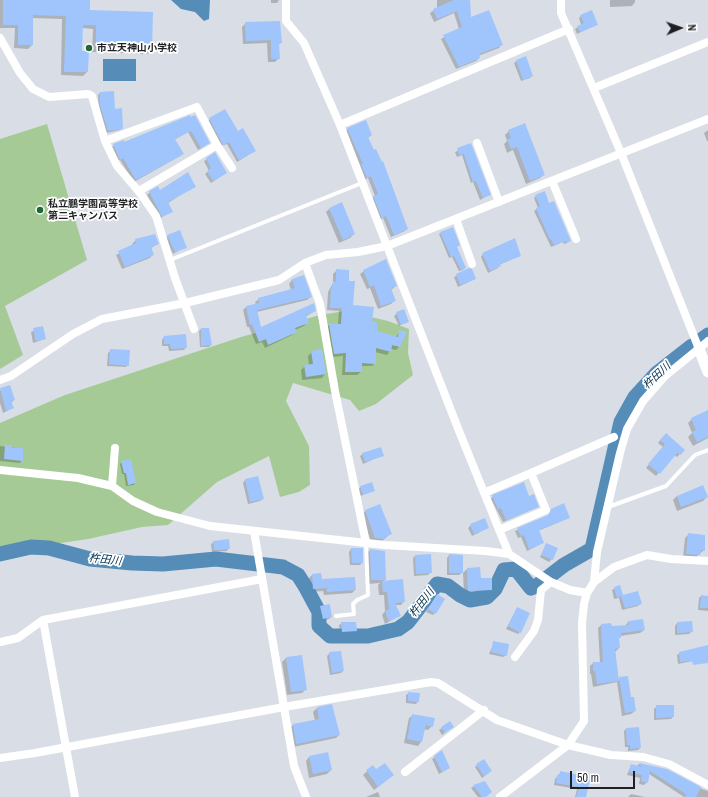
<!DOCTYPE html>
<html>
<head>
<meta charset="utf-8">
<style>
  body { margin:0 }
  #map { position:relative; width:708px; height:797px; overflow:hidden; background:#d9dee6; font-family:"Archivo Narrow",sans-serif }
  canvas { display:block }
  .north { position:absolute; left:660px; top:8px; width:40px; height:40px; -webkit-text-stroke:3px #fff; paint-order:stroke; rotate:88deg; font-size:11px; font-weight:700; line-height:16px; text-align:center; color:#1f2023 }
  .north::after { content:''; display:block; margin:auto; width:14px; height:18px; background:#1f2023; clip-path:polygon(50% 0,100% 100%,50% 72%,0 100%) }
  .scale { position:absolute; left:570px; top:771px; width:65px; height:18px; box-sizing:border-box; border:2px solid #1f2023; border-top:0; padding-left:5px; font-size:12px; line-height:14px; white-space:nowrap; color:#1f2023; -webkit-text-stroke:3px #fff; paint-order:stroke }
</style>
</head>
<body>
<div id="map">
<canvas width="708" height="797"></canvas>
<div class="north">N</div>
<div class="scale">50 m</div>
</div>
<script>
const ctx = document.querySelector('canvas').getContext('2d');
ctx.lineJoin = 'round';
function fill(path, color) { ctx.fillStyle = color; ctx.fill(path, 'evenodd'); }
const toPath = rows => new Path2D(rows.map(r => 'M' + r).join(''));
function trace(path, color, width, dash) { ctx.strokeStyle = color; ctx.lineWidth = width; ctx.lineCap = dash ? 'butt' : 'round'; ctx.setLineDash(dash || []); ctx.stroke(path); }
function drawText(font, color, halo, rows, align = 'center') {
  ctx.font = font + ' "Archivo Narrow","Noto Sans JP",sans-serif'; ctx.lineWidth = 3.5; ctx.setLineDash([]); ctx.textBaseline = 'middle'; ctx.strokeStyle = halo; ctx.fillStyle = color; for (const [text, x, y, turn = 0] of rows) {
    ctx.save(); ctx.translate(x, y); ctx.rotate((+turn || 0) * Math.PI / 180); ctx.textAlign = isNaN(turn) ? turn : align; if (halo) ctx.strokeText(text, 0, 0); ctx.fillText(text, 0, 0); ctx.restore();
  }
}
const green = toPath([
  [47,124,87,260,5,306,23,355,0,369,0,139],
  [345,311,388,321,409,329,408,353,413,375,376,404,359,411,350,400,293,383,286,401,309,446,310,485,299,492,280,497,269,456,217,482,168,525,142,527,88,539,20,549,0,548,0,423,65,395,241,337,320,315]
]);
const water = toPath([
  [171,0,210,0,209,19,204,21,195,12,181,9],
  [103,59,136,59,136,81,103,81]
]);
const shadow = toPath([
  [0,0,89,0,89,11,151,50,148,54,92,52,93,29,82,28,81,52,88,52,87,72,83,76,61,75,62,19,32,18,32,45,28,49,14,48,15,28,0,28],
  [271,0,279,0,277,3,271,3],
  [437,0,470,0,469,2,470,19,502,44,499,48,478,56,479,58,476,61,456,69,441,39,459,29,454,13,434,22,430,13,437,8],
  [610,0,635,0,635,2,632,6,610,7],
  [581,16,596,25,577,34,575,29,581,25,579,18],
  [246,23,281,43,278,45,279,58,275,62,268,62,267,43,243,44,242,27],
  [517,61,532,76,530,78,521,81,514,63],
  [100,93,114,110,122,128,120,130,106,133,99,108,98,95],
  [194,116,206,145,198,150,188,132,174,140,182,154,180,156,134,182,120,160,117,161,111,147],
  [210,119,238,132,255,151,237,162,227,144,221,146,207,122],
  [348,129,371,135,368,138,373,151,381,163,407,228,405,231,391,237,383,218,379,220,371,199,375,196,368,178,364,180,359,168,360,166,345,131],
  [708,130,708,141,707,141,704,133],
  [509,131,544,174,540,178,526,184,513,150,507,153,504,144,507,141,505,135],
  [470,145,489,195,480,200,473,182,471,183,462,155,457,157,455,152],
  [215,154,226,173,211,183,205,174,209,171,204,161],
  [195,186,168,203,172,211,159,219,147,195,150,192],
  [536,196,549,204,570,241,567,243,564,244,563,242,551,247,534,211,538,208,534,198],
  [329,209,354,234,350,238,339,243,326,212],
  [441,233,465,268,463,270,459,271,452,257,449,258,439,234],
  [168,236,185,247,173,254,166,238],
  [136,240,158,244,151,248,153,254,150,258,122,269,116,255,133,246,132,244],
  [483,254,520,256,499,265,498,268,488,273,481,257],
  [469,269,475,279,458,287,454,277],
  [337,270,348,281,352,306,370,323,376,332,396,337,400,331,399,347,396,350,391,349,387,355,375,352,375,363,372,366,361,366,361,372,357,375,342,375,343,356,331,357,326,328,329,325,338,325,339,311,327,310,328,292,333,283,333,274],
  [364,271,396,286,391,290,395,300,391,304,378,309,370,288,367,289,360,274],
  [303,276,311,297,307,300,257,312,261,328,315,311,305,317,307,323,304,326,295,330,295,332,292,335,265,348,262,342,256,344,249,327,247,327,243,310,246,307,256,305,255,302,259,299,291,290,289,284,292,280],
  [397,313,408,321,399,326,394,316],
  [42,327,45,339,33,343,31,332],
  [201,329,211,345,209,347,200,347,199,331],
  [164,337,186,347,184,350,169,351,168,346,162,346,162,340],
  [111,350,128,365,126,367,107,366,108,353],
  [312,352,325,374,322,378,302,380,301,370,305,366,309,366,308,356],
  [10,386,14,400,11,403,13,408,3,413,0,403,0,390],
  [708,413,708,438,693,446,688,437,692,433,688,423,692,419],
  [662,438,680,454,677,457,674,455,656,476,646,468,663,447,658,443],
  [0,446,22,449,22,460,20,463,0,461],
  [363,454,383,455,363,464,360,456],
  [122,462,135,483,134,485,126,486,124,474,122,474,120,464],
  [245,480,263,499,260,501,248,504,243,483],
  [361,487,374,490,361,496,358,489],
  [493,496,529,497,538,507,503,522,491,499],
  [677,496,707,497,703,501,677,511,673,500],
  [552,510,569,518,538,531,543,543,527,551,521,537,518,538,515,531,547,517],
  [365,511,390,534,380,543,371,542,362,515],
  [471,525,488,528,472,536,468,528],
  [689,534,705,542,704,550,695,558,683,558,685,538],
  [214,542,229,548,227,551,212,552,211,544],
  [547,544,552,559,549,562,540,557],
  [351,549,362,563,360,565,350,565,349,552],
  [370,550,385,580,383,582,404,601,401,605,395,605,399,616,385,624,382,615,385,611,384,595,379,595,378,585,380,583,367,584,366,554],
  [449,555,462,573,459,575,447,575,447,558],
  [415,556,431,572,428,575,414,576,413,558],
  [467,569,491,589,487,593,464,594,463,573],
  [312,575,321,580,355,590,352,593,324,595,323,591,310,592,309,578],
  [619,586,622,596,641,603,638,606,622,610,619,598,614,599,612,590],
  [437,595,435,613,433,615,426,612],
  [701,596,708,597,708,611,698,610,699,598],
  [321,607,331,617,329,619,321,621,318,610],
  [517,608,520,632,518,634,506,629],
  [629,621,644,630,640,633,620,636,618,639,619,648,615,652,618,680,620,678,635,711,631,714,622,716,617,682,593,687,591,674,590,674,590,666,593,663,600,663,598,628,601,625,610,624,611,627,625,626],
  [691,622,692,631,689,634,675,635,675,626,677,623],
  [342,623,356,631,353,633,340,634,339,625],
  [494,642,506,655,503,657,489,654],
  [708,647,708,658,678,664,677,655,680,653],
  [330,653,343,671,341,673,330,675,327,656],
  [301,656,306,689,302,693,287,695,282,662,286,658],
  [409,693,418,701,416,704,406,703,406,695],
  [331,706,339,735,336,738,293,747,289,729,293,725,315,721,313,712,317,708],
  [657,706,673,717,671,719,654,720,654,709],
  [413,715,432,726,428,730,424,729,421,742,418,746,404,743,409,718],
  [449,723,450,729,442,735,439,730],
  [626,729,640,748,638,750,628,751,628,747,625,747,624,731],
  [309,757,331,770,327,774,309,778,306,761],
  [435,757,449,768,439,774,432,759],
  [639,764,666,770,691,785,708,791,708,797,684,797,649,774,647,782,644,785,639,784,640,778,627,775,631,765,637,766],
  [477,765,489,773,482,778,475,767],
  [373,766,376,770,393,775,374,790,363,775],
  [561,772,577,779,585,797,575,797,577,789,554,785,555,779],
  [474,786,485,797,478,797,471,788],
  [378,792,380,797,366,797],
  [631,794,645,797,628,797]
]);
const river = toPath([
  [701,340,708,335],
  [0,554,31,547,49,548,90,559,132,563,163,564,216,559,283,567,298,575,305,586,319,612,319,626,330,636,368,636,398,629,408,622,437,584,448,586,460,595,470,600,487,597,495,589,504,570,516,569,531,588,538,585,564,565,592,549,621,422,635,397,656,374,692,346]
]);
const building = toPath([
  [3,0,90,0,90,10,153,12,152,50,96,49,96,25,83,25,82,51,89,51,88,72,64,72,66,16,33,15,33,45,18,45,18,25,3,25],
  [454,0,470,0,471,17,489,10,503,45,479,54,480,58,459,67,443,35,462,27,457,11,437,19,433,9],
  [592,10,598,25,580,32,577,26,584,23,580,15],
  [280,21,282,43,279,43,280,59,271,59,271,40,246,41,245,22],
  [526,56,533,76,523,80,516,60],
  [114,91,115,109,122,108,123,129,108,131,100,105,100,92],
  [225,109,238,131,243,128,256,151,239,160,229,142,223,145,209,118],
  [190,115,191,117,195,115,210,143,201,148,191,131,175,139,184,154,136,180,123,158,120,160,113,144,124,140,124,142],
  [366,120,372,135,368,137,374,150,376,149,382,162,383,161,408,229,394,235,386,216,382,218,373,196,378,194,371,176,367,178,361,164,363,164,347,128],
  [525,123,545,175,530,181,517,147,511,149,507,139,511,138,508,130],
  [471,143,491,195,483,198,476,181,473,182,464,154,459,155,457,148],
  [215,152,227,173,213,181,207,171,211,168,206,158],
  [188,172,196,187,168,202,173,212,162,217,149,191,158,186,160,190],
  [545,191,549,203,554,201,571,241,566,243,566,241,554,245,551,239,550,240,536,208,540,206,535,195],
  [342,202,355,234,343,240,329,208],
  [453,227,460,245,457,247,466,268,461,270,454,256,451,257,440,232],
  [180,230,187,248,175,252,167,235],
  [155,234,159,244,151,247,154,255,125,267,118,251,136,243,135,239],
  [515,238,521,256,500,264,501,266,490,271,482,253],
  [386,259,397,286,391,288,396,301,381,306,374,285,370,287,363,270],
  [469,268,472,269,476,279,460,285,456,274],
  [336,269,349,270,349,281,355,281,353,305,374,307,372,322,377,322,377,331,398,337,399,330,407,332,400,347,392,345,391,352,376,348,376,364,362,363,362,372,345,372,346,353,334,354,329,324,341,324,342,308,330,308,331,288,332,288,333,281,336,282],
  [304,275,312,297,257,310,261,327,314,303,316,311,306,315,309,323,295,328,297,332,268,345,266,339,259,342,252,324,250,325,246,306,259,303,258,298,295,288,292,279],
  [404,309,409,322,401,325,396,312],
  [43,326,46,339,36,341,33,328],
  [201,328,209,328,212,345,201,346],
  [186,334,187,348,171,349,170,344,164,344,164,336],
  [110,349,130,350,129,366,109,364],
  [322,349,326,374,306,377,304,365,313,364,311,351],
  [10,385,15,400,11,401,14,408,6,411,0,388],
  [708,410,708,437,697,442,692,432,696,430,691,418],
  [666,433,685,450,681,455,678,452,660,474,648,464,665,444,660,440],
  [5,445,12,445,12,448,23,448,23,461,4,459],
  [381,447,384,456,365,462,362,453],
  [131,459,136,483,128,485,126,473,124,473,121,461],
  [258,476,264,499,250,502,245,479],
  [372,482,375,491,363,495,360,486],
  [524,482,529,496,534,494,539,507,506,520,501,508,498,509,492,495],
  [703,485,708,497,681,507,677,496],
  [564,503,570,518,539,530,544,543,529,549,524,535,521,536,517,528,548,515,551,509],
  [380,504,392,534,385,537,385,539,375,538,365,510],
  [485,518,489,528,474,534,470,524],
  [688,533,705,535,705,551,701,550,700,555,686,554],
  [229,539,230,549,214,550,213,541],
  [546,543,558,548,553,560,541,555],
  [351,548,363,548,363,563,352,563],
  [370,549,385,551,386,580,371,580],
  [431,554,432,573,416,574,415,555],
  [449,554,463,555,463,573,449,573],
  [480,567,481,578,492,578,492,590,468,591,467,568],
  [321,573,322,579,355,577,356,590,327,592,327,588,313,589,312,574],
  [403,579,405,602,395,603,401,616,389,621,385,611,389,609,387,592,383,592,382,581],
  [620,585,623,595,638,591,642,604,625,608,621,596,617,598,614,587],
  [437,594,445,599,436,614,428,609],
  [701,595,708,596,708,608,700,608],
  [330,604,332,617,323,619,320,606],
  [517,607,530,613,521,633,508,626],
  [643,619,645,630,621,633,621,638,619,638,620,648,615,649,619,681,597,684,595,671,593,671,593,662,603,662,601,624,611,623,612,626,629,625,628,621],
  [692,621,693,632,677,633,677,622],
  [341,622,356,622,357,631,342,632],
  [493,641,509,644,507,656,491,652],
  [708,645,708,663,693,665,692,661,680,662,679,652],
  [341,651,344,671,332,673,329,652],
  [302,655,307,690,291,692,286,657],
  [628,676,631,697,634,697,636,711,625,713,619,677],
  [408,692,420,693,419,702,408,701],
  [332,704,340,735,296,744,293,724,319,719,317,707],
  [656,705,674,705,674,717,656,718],
  [412,714,435,718,433,727,426,725,422,742,407,739],
  [450,721,454,727,445,733,441,727],
  [639,727,641,748,630,749,630,745,627,745,626,728],
  [442,750,450,768,442,772,434,756],
  [328,752,332,770,313,774,309,756],
  [484,759,492,771,484,776,476,764],
  [385,763,394,775,378,787,366,770,373,765,376,769],
  [639,763,667,769,701,787,696,797,685,797,686,794,650,771,648,783,641,781,642,775,629,772,631,764,642,767],
  [560,771,579,775,578,778,590,780,586,797,576,797,579,787,556,783,557,775,560,775],
  [485,781,492,792,486,797,482,797,473,785]
]);
const lane = toPath([
  [170,260,362,183],
  [608,507,666,486,695,455,708,450],
  [336,616,354,614,353,604,357,600,368,595,366,543]
]);
const street = toPath([
  [286,0,286,21,304,43,340,125,459,431,509,554],
  [561,0,561,13,621,153,699,349],
  [0,38,20,73,33,89,49,97,88,94,92,96,105,141,117,166,140,193,156,216,175,278,194,329],
  [594,88,708,42],
  [340,125,569,29],
  [105,141,197,107,217,145,139,191],
  [477,143,499,202],
  [217,145,232,168],
  [552,181,576,239],
  [456,219,472,264],
  [305,263,320,304,335,391,366,543],
  [0,380,11,376,73,334,102,319,185,303,279,280,305,263,326,255,358,252,387,246,708,119],
  [0,470,78,478,112,486,133,501,157,512,210,526,385,545,486,551,509,554,551,582,570,590,587,593],
  [531,473,614,437],
  [112,486,115,448],
  [484,493,531,473,546,510,499,530],
  [254,531,294,766,306,797],
  [594,582,597,552,620,453,627,429,643,401,664,377,708,341],
  [43,620,75,797],
  [0,642,18,638,43,620,262,579],
  [515,657,534,631,538,620,541,590,551,582],
  [0,758,35,753,284,707,431,682,438,683,497,720,568,745,611,755,643,757,669,764,708,785],
  [405,772,484,710],
  [500,797,568,745,584,721,582,623,584,604,587,593,594,582,614,567,647,555,671,559,708,561]
]);
const secondary = toPath([
  [699,349,708,372]
]);
const markers = [
  [89,48,4,"#206936"],
  [40,210,4,"#206936"]
];
const poiNames = [
  ["市立天神山小学校",97,48],
  ["私立鵬学園高等学校",48,204],
  ["第二キャンパス",48,216]
];
const waterNames = [
  ["杵田川",657,376,-43],
  ["杵田川",105,560,7],
  ["杵田川",422,603,-52]
];
fill(green, '#a6ca95');
fill(water, '#568db8');
fill(shadow, '#0003');
trace(river, '#568db8', 15);
fill(building, '#a0c5fd');
trace(lane, '#fff', 4);
trace(street, '#fff', 8);
trace(secondary, '#fff', 11);
for (const [x, y, r, color] of markers) { const dot = new Path2D(); dot.arc(x, y, r, 0, 2 * Math.PI); ctx.fillStyle = color; ctx.fill(dot); trace(dot, '#fff', 1.5); }
drawText('bold 10px', '#1f2023', '#fff', poiNames, 'left');
drawText('italic 11px', '#02304e', '#fff', waterNames);
</script>
</body>
</html>
